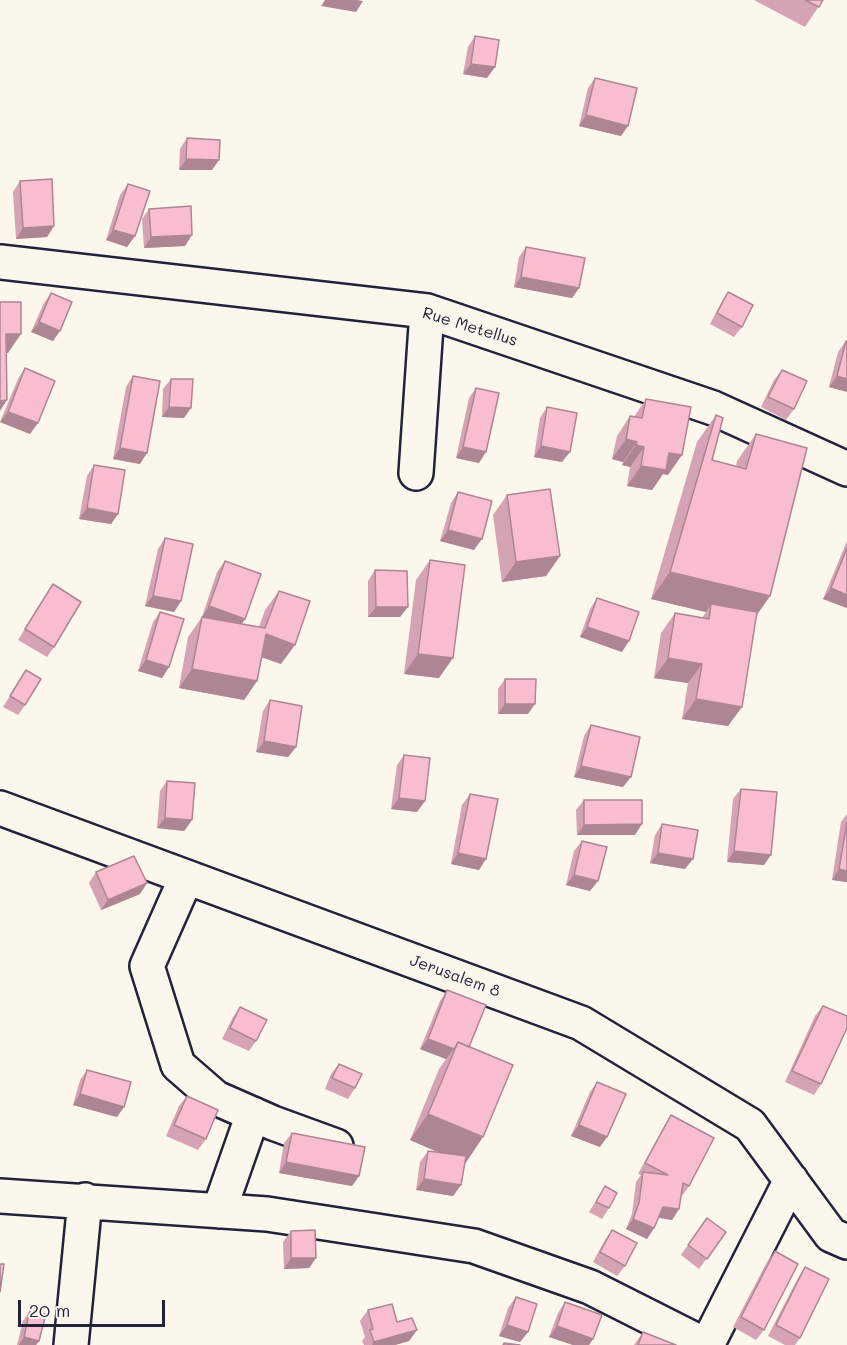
<!DOCTYPE html>
<html>
<head>
<meta charset="utf-8">
<style>
  body { margin:0 }
  #map { position:relative; width:847px; height:1345px; overflow:hidden; background:#fbf7ec; font-family:Mali,sans-serif }
  canvas { display:block }
  .scale { position:absolute; left:18px; top:1300px; width:147px; height:27px; box-sizing:border-box; border:3px solid #22223b; border-top:0; padding-left:8px; font-size:18px; line-height:21px; white-space:nowrap; color:#22223b; -webkit-text-stroke:4px #fbf7ec; paint-order:stroke }
</style>
</head>
<body>
<div id="map">
<canvas width="847" height="1345"></canvas>
<div class="scale">20 m</div>
</div>
<script>
const ctx = document.querySelector('canvas').getContext('2d');
ctx.lineJoin = 'round';
const toPath = rows => new Path2D(rows.map(r => 'M' + r).join(''));
function trace(path, color, width, dash) { ctx.strokeStyle = color; ctx.lineWidth = width; ctx.lineCap = dash ? 'butt' : 'round'; ctx.setLineDash(dash || []); ctx.stroke(path); }
function fill(path, color) { ctx.fillStyle = color; ctx.fill(path, 'evenodd'); }
function drawText(font, color, halo, rows, align = 'center') {
  ctx.font = font + ' Mali,sans-serif'; ctx.lineWidth = 6; ctx.setLineDash([]); ctx.textBaseline = 'middle'; ctx.strokeStyle = halo; ctx.fillStyle = color; for (const [text, x, y, turn = 0] of rows) {
    ctx.save(); ctx.translate(x, y); ctx.rotate((+turn || 0) * Math.PI / 180); ctx.textAlign = isNaN(turn) ? turn : align; if (halo) ctx.strokeText(text, 0, 0); ctx.fillText(text, 0, 0); ctx.restore();
  }
}
const minor = toPath([
  [0,262,427,311,713,408,847,469],
  [416,473,427,311],
  [0,808,581,1023,750,1125,831,1235,847,1242],
  [186,878,147,966,178,1065,216,1098,273,1123,336,1146],
  [0,1196,267,1214,474,1246,590,1287,705,1345],
  [219,1211,253,1114],
  [71,1345,85,1200],
  [707,1345,791,1180]
]);
const wall = toPath([
  [754,0,823,0,805,27],
  [475,36,487,78,463,74,468,47],
  [595,78,621,136,579,126,588,88],
  [187,138,212,170,179,170,180,149],
  [20,181,54,226,47,237,16,239,13,192],
  [128,184,135,236,127,247,106,240,120,195],
  [149,209,185,246,144,248,142,219],
  [526,247,579,288,572,298,514,287,519,257],
  [728,292,742,327,734,337,710,324,721,303],
  [51,293,53,341,31,332,44,303],
  [846,341,847,392,829,387,838,352],
  [25,368,30,434,0,422,18,379],
  [782,370,794,409,786,420,761,407,774,380],
  [133,376,140,464,113,459,126,387],
  [171,379,184,418,162,417,163,389],
  [476,388,479,463,456,458,469,398],
  [646,399,668,475,663,474,652,490,627,486,630,467,622,465,623,462,612,459,617,436,630,416,634,417],
  [547,407,562,462,534,457,540,418],
  [716,415,712,460,736,466,737,461,756,434,770,596,757,615,728,726,682,719,688,683,654,678,661,633,675,613,702,618,706,612,651,599,697,442],
  [94,465,118,514,111,524,79,519,87,476],
  [458,492,474,550,440,541,451,503],
  [507,495,560,556,546,576,502,582,493,515],
  [165,538,181,601,174,612,145,606,158,549],
  [847,541,847,608,823,599],
  [430,560,439,678,404,674,416,580],
  [225,561,245,619,242,624,259,627,265,610,279,591,281,664,262,657,257,681,244,700,179,688,188,637,202,617,204,618,202,617,217,572],
  [375,570,400,617,368,617,368,581],
  [53,584,54,647,47,657,18,640],
  [597,598,622,652,580,637,590,609],
  [160,612,169,667,162,678,138,671,153,622],
  [26,670,25,705,18,715,3,707],
  [505,679,528,714,498,714,498,689],
  [270,700,296,747,288,757,256,752,263,711],
  [591,725,623,787,574,777,584,736],
  [404,755,417,812,391,809,397,765],
  [167,781,192,820,184,831,157,828,160,791],
  [741,789,764,865,727,862,733,799],
  [470,794,479,870,451,864,462,805],
  [584,800,635,835,577,835,576,810],
  [847,814,847,882,832,880,841,822],
  [662,824,685,869,650,863,655,835],
  [582,841,590,891,566,885,574,851],
  [96,872,147,883,140,894,101,910,89,883],
  [447,990,469,1047,464,1164,461,1185,453,1196,416,1190,420,1162,428,1151,438,1152,410,1140,439,1069,446,1059,420,1049,440,1001],
  [823,1006,821,1084,814,1095,785,1082,815,1016],
  [240,1007,256,1041,249,1051,222,1039,233,1017],
  [339,1064,355,1088,348,1099,325,1089,331,1074],
  [87,1070,117,1117,73,1105,80,1080],
  [597,1082,600,1147,571,1136,590,1092],
  [187,1096,206,1139,198,1150,166,1136,179,1106],
  [671,1115,689,1186,682,1196,681,1196,679,1209,672,1220,659,1218,654,1228,647,1239,626,1229,632,1214,636,1182,641,1175,638,1174,664,1126],
  [292,1133,359,1176,352,1186,279,1173,284,1143],
  [605,1186,609,1208,602,1219,589,1212],
  [707,1218,726,1232,699,1269,681,1255],
  [612,1230,625,1266,617,1276,593,1262,605,1240],
  [291,1231,316,1258,309,1268,284,1269,283,1242],
  [775,1251,764,1330,756,1340,733,1327,767,1262],
  [805,1267,800,1338,795,1345,785,1345,768,1336,798,1278],
  [516,1297,528,1332,520,1342,499,1336,508,1308],
  [565,1302,593,1339,589,1345,573,1345,549,1337,558,1313],
  [30,1310,39,1341,36,1345,17,1345,23,1321],
  [368,1310,397,1322,417,1330,409,1341,395,1345,364,1345,362,1341,365,1337,360,1321],
  [643,1332,676,1345,634,1345]
]);
const shadedWall = toPath([
  [325,0,357,0,363,1,356,12,321,6],
  [471,64,495,67,487,78,463,74],
  [586,115,628,126,621,136,579,126],
  [186,159,219,160,212,170,179,170],
  [54,226,47,237,16,239,23,228],
  [113,230,135,236,127,247,106,240],
  [192,235,185,246,144,248,151,237],
  [521,277,579,288,572,298,514,287],
  [39,322,60,331,53,341,31,332],
  [6,334,21,334,8,353,0,353],
  [837,376,847,379,847,392,829,387],
  [7,400,0,411,0,401],
  [169,407,191,408,184,418,162,417],
  [8,412,38,423,30,434,0,422],
  [626,439,637,442,623,462,612,459],
  [636,445,644,447,630,467,622,465],
  [541,446,570,452,562,462,534,457],
  [463,447,486,452,479,463,456,458],
  [120,448,147,453,140,464,113,459],
  [669,453,682,455,668,475,663,474,652,490,627,486,641,466],
  [87,508,118,514,111,524,79,519],
  [448,530,482,539,474,550,440,541],
  [560,556,546,576,502,582,516,562],
  [670,572,770,596,751,623,711,604,706,612,651,599],
  [831,588,847,595,847,608,823,599],
  [153,596,181,601,174,612,145,606],
  [209,606,245,619,238,629,202,617],
  [376,607,408,607,400,617,368,617],
  [587,627,629,641,622,652,580,637],
  [266,634,295,645,281,664,252,654],
  [418,654,453,658,439,678,404,674],
  [668,658,702,664,688,683,654,678],
  [146,660,169,667,162,678,138,671],
  [192,669,257,681,244,700,179,688],
  [696,699,742,707,728,726,682,719],
  [505,704,535,704,528,714,498,714],
  [264,741,296,747,288,757,256,752],
  [581,766,631,777,623,787,574,777],
  [399,798,425,801,417,812,391,809],
  [165,818,192,820,184,831,157,828],
  [642,824,635,835,577,835,584,825],
  [734,851,771,855,764,865,727,862],
  [458,853,486,859,479,870,451,864],
  [658,853,693,859,685,869,650,863],
  [839,869,847,871,847,882,832,880],
  [574,875,598,881,590,891,566,885],
  [147,883,140,894,101,910,108,900],
  [428,1039,454,1049,446,1059,420,1049],
  [80,1094,124,1107,117,1117,73,1105],
  [428,1114,483,1137,465,1164,410,1140],
  [579,1125,607,1137,600,1147,571,1136],
  [286,1162,359,1176,352,1186,279,1173],
  [424,1179,461,1185,453,1196,416,1190],
  [663,1207,679,1209,672,1220,656,1217],
  [633,1219,654,1228,647,1239,626,1229],
  [291,1258,316,1258,309,1268,284,1269],
  [507,1325,528,1332,520,1342,499,1336],
  [557,1326,593,1339,589,1345,573,1345,549,1337],
  [417,1330,409,1341,395,1345,372,1345,374,1342],
  [24,1337,39,1341,36,1345,19,1345]
]);
const building = toPath([
  [805,0,823,0,819,7,805,0],
  [475,36,499,40,495,67,471,64,475,36],
  [595,78,637,88,628,126,586,115,595,78],
  [187,138,220,140,219,160,186,159,187,138],
  [52,179,54,226,23,228,20,181,52,179],
  [128,184,150,191,135,236,113,230,128,184],
  [191,206,192,235,151,237,149,209,191,206],
  [526,247,585,258,579,288,521,277,526,247],
  [728,292,753,305,742,327,717,313,728,292],
  [51,293,72,302,60,331,39,322,51,293],
  [0,302,21,302,21,334,6,334,7,400,0,401,0,302],
  [846,341,847,342,847,379,837,376,846,341],
  [25,368,55,381,38,423,8,412,25,368],
  [782,370,807,381,794,409,768,397,782,370],
  [133,376,160,381,147,453,120,448,133,376],
  [171,379,193,379,191,408,169,407,171,379],
  [476,388,499,393,486,452,463,447,476,388],
  [646,399,691,407,682,455,669,453,666,470,641,466,644,447,636,445,637,442,626,439,630,416,642,418,646,399],
  [547,407,577,413,570,452,541,446,547,407],
  [716,415,723,418,712,460,746,469,756,434,807,448,770,596,670,572,716,415],
  [94,465,125,470,118,514,87,508,94,465],
  [550,489,560,556,516,562,507,495,550,489],
  [458,492,492,501,482,539,448,530,458,492],
  [165,538,193,544,181,601,153,596,165,538],
  [847,548,847,595,831,588,847,548],
  [430,560,465,565,453,658,418,654,430,560],
  [225,561,261,574,245,619,209,606,225,561],
  [375,570,407,571,408,607,376,607,375,570],
  [53,584,81,602,54,647,25,629,53,584],
  [279,591,310,601,295,645,266,634,257,681,192,669,202,617,265,628,279,591],
  [597,598,639,612,629,641,587,627,597,598],
  [711,604,757,612,742,707,696,699,702,664,668,658,675,613,709,619,711,604],
  [160,612,184,619,169,667,146,660,160,612],
  [26,670,41,679,25,705,10,696,26,670],
  [505,679,536,679,535,704,505,704,505,679],
  [270,700,302,706,296,747,264,741,270,700],
  [591,725,640,737,631,777,581,766,591,725],
  [404,755,430,758,425,801,399,798,404,755],
  [167,781,195,783,192,820,165,818,167,781],
  [741,789,777,792,771,855,734,851,741,789],
  [470,794,498,799,486,859,458,853,470,794],
  [584,800,642,800,642,824,584,825,584,800],
  [847,822,847,871,839,869,847,822],
  [662,824,698,830,693,859,658,853,662,824],
  [582,841,607,847,598,881,574,875,582,841],
  [134,856,147,883,108,900,96,872,134,856],
  [447,990,486,1005,469,1047,458,1042,454,1049,428,1039,447,990],
  [823,1006,847,1016,847,1028,821,1084,792,1071,823,1006],
  [240,1007,267,1020,256,1041,230,1028,240,1007],
  [458,1042,513,1065,483,1137,428,1114,458,1042],
  [339,1064,362,1074,355,1088,332,1078,339,1064],
  [87,1070,131,1082,124,1107,80,1094,87,1070],
  [597,1082,626,1094,607,1137,579,1125,597,1082],
  [187,1096,218,1110,206,1139,174,1125,187,1096],
  [671,1115,714,1138,689,1186,683,1183,679,1209,663,1207,654,1228,633,1219,639,1203,643,1172,668,1175,645,1163,671,1115],
  [292,1133,365,1147,359,1176,286,1162,292,1133],
  [428,1151,466,1156,461,1185,424,1179,428,1151],
  [605,1186,617,1193,609,1208,596,1202,605,1186],
  [707,1218,726,1232,707,1259,688,1245,707,1218],
  [315,1230,316,1258,291,1258,291,1231,315,1230],
  [612,1230,637,1243,625,1266,600,1252,612,1230],
  [775,1251,798,1264,764,1330,741,1317,775,1251],
  [0,1264,4,1264,0,1292,0,1264],
  [805,1267,829,1279,800,1338,776,1325,805,1267],
  [516,1297,537,1304,528,1332,507,1325,516,1297],
  [565,1302,602,1315,593,1339,557,1326,565,1302],
  [392,1304,397,1322,412,1318,417,1330,374,1342,370,1330,373,1329,368,1310,392,1304],
  [30,1310,46,1314,39,1341,24,1337,30,1310],
  [643,1332,676,1345,638,1345,643,1332],
  [504,1343,520,1345,503,1345,504,1343]
]);
const streetNames = [
  ["Rue Metellus",470,327,17],
  ["Jerusalem 8",455,976,20]
];
trace(minor, '#22223b', 38);
trace(minor, '#fbf7ec', 33);
fill(wall, '#d5a3b3');
fill(shadedWall, '#ae8592');
fill(building, '#f8bed0');
trace(building, '#ae8592', 1.5);
drawText('16px', '#22223b', '#fbf7ec', streetNames);
</script>
</body>
</html>
